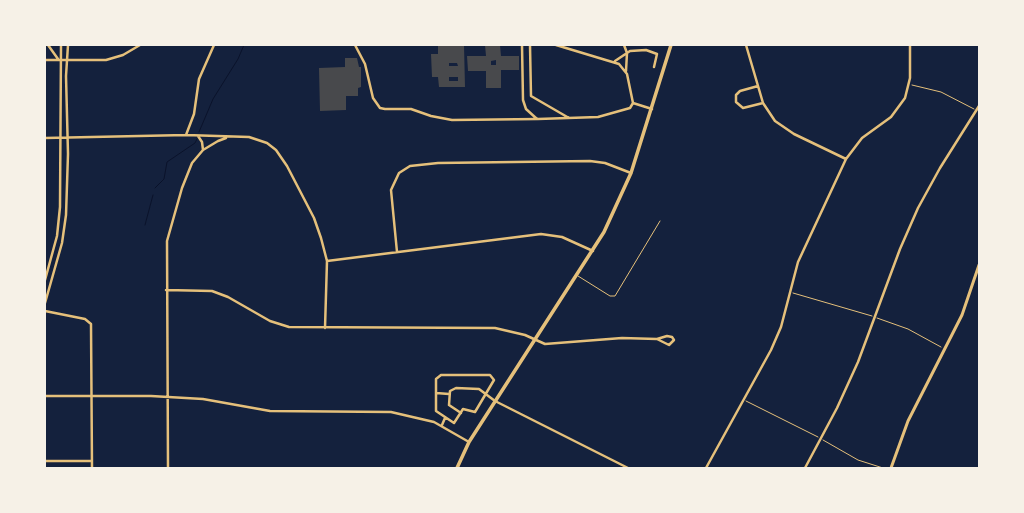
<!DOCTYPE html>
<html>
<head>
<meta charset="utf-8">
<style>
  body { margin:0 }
  #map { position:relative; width:1024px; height:513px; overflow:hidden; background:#14213d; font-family:Cabin,sans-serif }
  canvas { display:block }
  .frame { position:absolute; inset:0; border:46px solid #f6f1e7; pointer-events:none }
</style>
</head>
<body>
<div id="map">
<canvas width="1024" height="513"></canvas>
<div class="frame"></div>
</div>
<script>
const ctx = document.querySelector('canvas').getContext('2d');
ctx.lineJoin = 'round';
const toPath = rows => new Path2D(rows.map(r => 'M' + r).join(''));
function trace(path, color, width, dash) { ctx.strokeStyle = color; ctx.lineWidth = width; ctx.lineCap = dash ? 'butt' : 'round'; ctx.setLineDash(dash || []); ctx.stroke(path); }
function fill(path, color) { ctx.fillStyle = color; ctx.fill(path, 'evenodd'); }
const stream = toPath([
  [199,132,213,99,238,59,244,45],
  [155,188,164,179,167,162,195,143,197,139],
  [145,225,153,195]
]);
const building = toPath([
  [438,45,464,45,465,87,439,87,438,77,432,77,431,54,438,54],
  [449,63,457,63,458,66,449,66],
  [449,77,458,77,458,81,449,81],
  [485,45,500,45,501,56,519,56,519,70,501,70,501,88,486,88,486,71,468,71,467,56,486,56],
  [496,60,496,65,491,65,491,61],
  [345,58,357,58,359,67,361,67,361,87,358,88,358,96,346,96,346,110,320,111,319,68,345,67]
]);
const path = toPath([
  [912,85,941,92,974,109],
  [793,293,872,316],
  [877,318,908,329,941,347],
  [746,401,818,437],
  [823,440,858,460,883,468]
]);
const service = toPath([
  [578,276,610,296,615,296,660,221]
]);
const minor = toPath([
  [48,45,58,59],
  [355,45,365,64,373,98,380,108,385,109,411,109,431,116,452,120,538,119,598,117,630,108,633,103],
  [522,45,523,100,526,109,537,119],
  [530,45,531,96,569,118],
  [556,45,619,64,627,74,633,103,652,109],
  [624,45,627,53,626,71],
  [746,45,763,103,775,121,794,134,846,159],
  [45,60,106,60,123,55,140,45],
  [615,61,630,51,646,50,657,54,654,67],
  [758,86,740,91,736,95,736,102,743,108,763,103],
  [186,135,194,114,199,79,214,45],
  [198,136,202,142,203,150],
  [45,138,186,135,249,137,267,143,276,150,287,166,314,218,321,238,327,261,325,328],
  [397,252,391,190,399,173,410,166,438,163,590,161,605,163,631,173],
  [327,261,541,234,562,237,593,251],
  [45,280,57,236,60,207,61,45],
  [166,290,212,291,228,297,270,321,289,327,495,328,525,335,545,344,622,338,657,339,667,336,672,337,674,340,669,345,657,339],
  [45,303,62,243,66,215,68,154,66,76,68,45],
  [45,311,85,319,91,324,92,468],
  [441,375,490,375,494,380,475,412,463,409,454,423,436,411,436,379,441,375],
  [436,393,449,394],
  [45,396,151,396,203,399,270,411,391,412,434,422,469,442],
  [461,413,449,405,450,391,456,388,479,389,495,401,628,468],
  [442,425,445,418],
  [45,461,92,461],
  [168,468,167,241,182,188,192,163,203,150,218,141,226,138],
  [706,468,771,350,781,327,798,262,846,159,862,138,891,117,905,98,910,78,910,45],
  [805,468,837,408,858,362,900,249,918,208,940,168,979,106]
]);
const tertiary = toPath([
  [891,468,908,421,962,315,979,265]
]);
const secondary = toPath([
  [457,468,469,442,604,232,631,173,671,45]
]);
trace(stream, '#0b132b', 1);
fill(building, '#48494c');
trace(path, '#e5c07b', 1);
trace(service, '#e5c07b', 1);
trace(minor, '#e5c07b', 2.5);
trace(tertiary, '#e5c07b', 3);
trace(secondary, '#e5c07b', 3.5);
</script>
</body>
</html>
